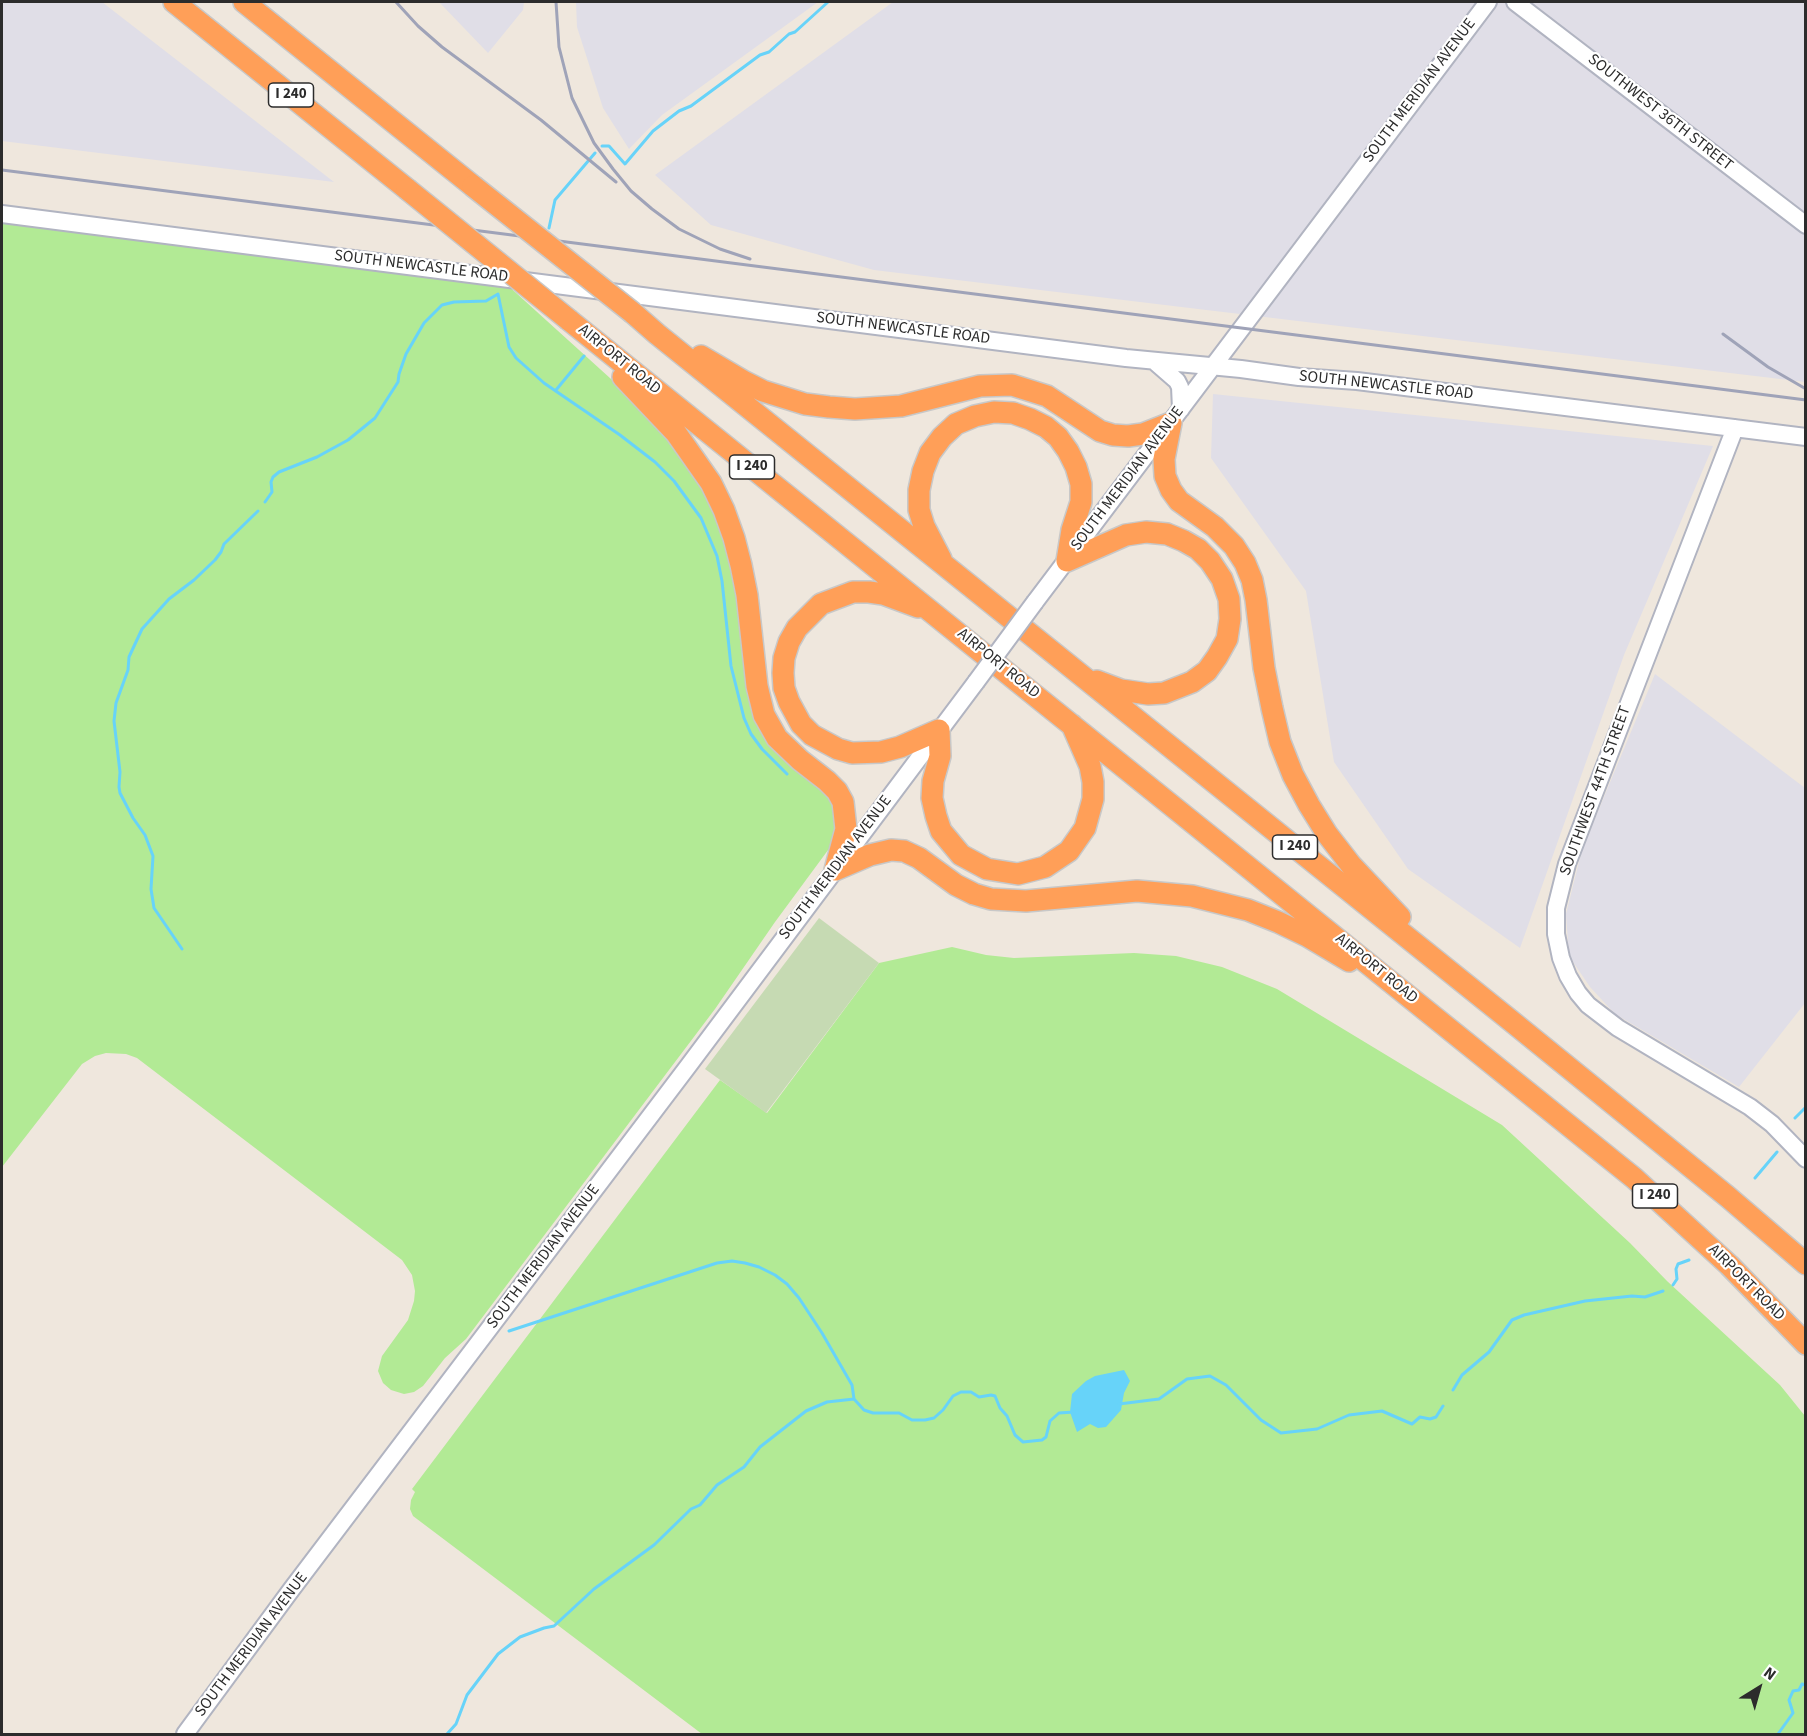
<!DOCTYPE html>
<html>
<head>
<meta charset="utf-8">
<style>
  body { margin:0 }
  #map { position:relative; width:1807px; height:1736px; overflow:hidden; background:#efe7dd; font-family:"Source Sans 3",sans-serif }
  canvas { display:block }
  .frame { position:absolute; inset:0; border:3px solid #2c2c2c; pointer-events:none }
  .north { position:absolute; left:1729px; top:1658px; width:60px; height:60px; -webkit-text-stroke:4px #fff; paint-order:stroke; rotate:37deg; font-size:16px; font-weight:700; line-height:24px; text-align:center; color:#2c2c2c }
  .north::after { content:''; display:block; margin:auto; width:21px; height:27px; background:#2c2c2c; clip-path:polygon(50% 0,100% 100%,50% 72%,0 100%) }
</style>
</head>
<body>
<div id="map">
<canvas width="1807" height="1736"></canvas>
<div class="frame"></div>
<div class="north">N</div>
</div>
<script>
const ctx = document.querySelector('canvas').getContext('2d');
ctx.lineJoin = 'round';
function fill(path, color) { ctx.fillStyle = color; ctx.fill(path, 'evenodd'); }
const toPath = rows => new Path2D(rows.map(r => 'M' + r).join(''));
function trace(path, color, width, dash) { ctx.strokeStyle = color; ctx.lineWidth = width; ctx.lineCap = dash ? 'butt' : 'round'; ctx.setLineDash(dash || []); ctx.stroke(path); }
function drawText(font, color, halo, rows, align = 'center') {
  ctx.font = font + ' "Source Sans 3",sans-serif'; ctx.lineWidth = 4.5; ctx.setLineDash([]); ctx.textBaseline = 'middle'; ctx.strokeStyle = halo; ctx.fillStyle = color; for (const [text, x, y, turn = 0] of rows) {
    ctx.save(); ctx.translate(x, y); ctx.rotate((+turn || 0) * Math.PI / 180); ctx.textAlign = isNaN(turn) ? turn : align; if (halo) ctx.strokeText(text, 0, 0); ctx.fillText(text, 0, 0); ctx.restore();
  }
}
const industrial = toPath([
  [2,2,102,2,334,182,2,141],
  [439,2,524,2,523,10,488,53],
  [576,2,818,2,662,115,629,149,603,108,577,27],
  [893,2,1805,2,1805,382,874,270,711,225,655,175],
  [1213,394,1713,446,1624,655,1520,948,1408,869,1334,762,1306,591,1211,458],
  [1655,674,1805,788,1805,1003,1739,1087,1615,1014,1590,987,1569,956,1566,914,1582,850]
]);
const green = toPath([
  [2,218,504,282,632,398,683,449,731,544,751,688,838,802,834,842,775,922,715,1009,466,1339,445,1358,423,1386,414,1392,404,1394,391,1390,383,1383,378,1371,382,1356,408,1320,414,1301,415,1291,412,1275,402,1260,137,1058,126,1054,106,1053,95,1056,82,1064,2,1167],
  [952,947,986,955,1014,958,1134,953,1176,956,1222,967,1277,989,1502,1125,1630,1243,1667,1281,1780,1385,1805,1416,1805,1734,702,1734,413,1516,410,1509,411,1500,415,1492,412,1489,720,1080,767,1113,879,963]
]);
const cemetery = toPath([
  [819,918,879,963,766,1113,705,1069]
]);
const water = toPath([
  [1124,1370,1130,1381,1124,1393,1121,1410,1106,1427,1098,1428,1090,1424,1077,1432,1070,1412,1072,1394,1086,1381,1095,1376]
]);
const stream = toPath([
  [602,146,609,146,625,164,653,131,679,111,691,106,760,55,769,52,789,34,795,32,828,2],
  [549,228,555,200,595,153],
  [556,390,584,356],
  [265,502,272,492,271,482,273,477,279,472,317,457,348,440,375,418,398,382,399,374,406,354,424,323,442,305,454,302,486,301,498,294,509,347,516,358,544,383,620,435,655,462,674,481,701,518,717,556,722,581,731,666,744,718,751,734,762,749,787,774],
  [182,949,154,908,151,889,153,856,145,835,133,818,120,793,119,787,120,772,114,721,116,703,128,670,129,657,142,629,169,599,194,580,215,560,221,552,224,544,258,511],
  [1795,1118,1806,1107],
  [1755,1178,1777,1152],
  [1673,1285,1677,1279,1676,1269,1678,1264,1689,1260],
  [509,1331,717,1263,732,1261,745,1263,759,1267,775,1275,787,1284,799,1298,822,1333,852,1385,854,1399],
  [1453,1390,1462,1375,1489,1352,1512,1320,1524,1315,1585,1301,1632,1296,1645,1297,1663,1291],
  [1119,1404,1159,1399,1187,1379,1210,1376,1226,1385,1261,1420,1281,1433,1317,1429,1349,1415,1382,1411,1412,1424,1420,1417,1430,1419,1436,1417,1443,1406],
  [447,1734,456,1724,467,1695,498,1654,520,1637,544,1628,554,1626,594,1589,654,1545,691,1509,700,1505,717,1485,744,1467,760,1447,806,1411,827,1402,854,1399,864,1410,873,1413,899,1413,912,1420,925,1420,934,1418,943,1410,953,1396,961,1392,971,1392,979,1397,991,1395,995,1396,1000,1408,1007,1416,1015,1435,1023,1442,1042,1440,1046,1437,1050,1421,1059,1413,1074,1412],
  [1778,1734,1793,1713,1789,1700,1793,1691,1799,1690,1802,1684,1806,1685]
]);
const secondary = toPath([
  [1515,2,1806,225],
  [2,214,1126,358,1241,369,1299,377,1357,381,1806,437],
  [1154,361,1177,381,1180,387,1181,409],
  [1735,428,1567,864,1556,908,1556,934,1561,958,1568,976,1578,993,1588,1005,1618,1028,1750,1107,1772,1124,1806,1159],
  [1035,602,1488,2],
  [185,1734,291,1590,689,1065,976,682]
]);
const highway = toPath([
  [174,2,407,189],
  [244,2,473,186],
  [633,313,657,334,1510,1020,1728,1197,1806,1264],
  [569,320,1634,1178,1729,1265,1806,1344],
  [701,356,745,382,763,391,805,404,829,407,855,409,901,406,980,386,1012,385,1047,396,1100,431,1113,435,1128,436,1143,434,1171,423],
  [623,377,676,433,711,483,724,510,734,538,741,565,747,595,757,686,764,715,777,738,800,760,827,781,837,791,843,802,846,829,835,870],
  [1171,423,1164,459,1165,476,1171,490,1179,501,1215,527,1234,546,1245,563,1252,580,1256,600,1264,668,1272,708,1280,742,1293,775,1309,805,1327,834,1351,865,1400,917],
  [941,559,924,526,919,510,919,490,923,471,930,453,942,437,956,424,975,416,994,412,1013,413,1030,419,1046,427,1058,437,1068,451,1076,467,1081,484,1081,502,1072,530,1067,561],
  [1067,561,1126,535,1146,532,1167,534,1184,541,1198,549,1210,561,1222,579,1229,599,1230,619,1227,639,1217,657,1207,671,1192,682,1164,693,1148,694,1121,690,1097,681],
  [918,607,883,594,869,592,853,592,821,604,797,628,789,642,784,658,783,673,784,688,789,702,801,724,812,735,838,749,852,753,881,752,900,747,939,730,940,756,933,781,932,798,936,816,941,831,961,855,987,869,1018,874,1045,867,1069,851,1085,828,1093,799,1093,782,1090,766,1072,725],
  [835,870,870,855,891,850,904,851,919,858,956,885,974,894,991,899,1026,901,1137,891,1192,896,1248,910,1278,922,1307,936,1349,961]
]);
const rail = toPath([
  [396,2,418,26,442,47,541,120,616,182],
  [556,2,559,47,572,98,594,143,613,169,631,191,652,209,679,229,720,249,750,259],
  [2,170,1806,400],
  [1723,334,1768,367,1806,389]
]);
const secondaryBridge = toPath([
  [976,682,1035,602]
]);
const highwayBridge = toPath([
  [473,186,633,313],
  [407,189,569,320]
]);
const shields = [
  [291,95,45],
  [752,467,45],
  [1295,847,45],
  [1655,1196,45]
];
const shieldNames = [
  ["I 240",291,95],
  ["I 240",752,467],
  ["I 240",1295,847],
  ["I 240",1655,1196]
];
const streetNames = [
  ["SOUTH MERIDIAN AVENUE",1420,91,-53],
  ["SOUTHWEST 36TH STREET",1660,113,38],
  ["SOUTH NEWCASTLE ROAD",421,267,7],
  ["SOUTH NEWCASTLE ROAD",903,329,7],
  ["AIRPORT ROAD",619,360,39],
  ["SOUTH NEWCASTLE ROAD",1386,386,6],
  ["SOUTH MERIDIAN AVENUE",1128,479,-53],
  ["AIRPORT ROAD",998,664,39],
  ["SOUTHWEST 44TH STREET",1596,791,-70],
  ["SOUTH MERIDIAN AVENUE",836,868,-53],
  ["AIRPORT ROAD",1376,969,39],
  ["SOUTH MERIDIAN AVENUE",544,1257,-53],
  ["AIRPORT ROAD",1746,1283,45],
  ["SOUTH MERIDIAN AVENUE",252,1645,-53]
];
fill(industrial, '#e0dee7');
fill(green, '#b2ea95');
fill(cemetery, '#c6dab3');
fill(water, '#67d3f9');
trace(stream, '#67d3f9', 3);
trace(secondary, '#b1b4c1', 20);
trace(highway, '#c8c8c8', 24);
trace(secondary, '#fff', 16);
trace(highway, '#ff9f58', 21);
trace(rail, '#9fa3b8', 3);
trace(secondaryBridge, '#b1b4c1', 20, []);
trace(highwayBridge, '#c8c8c8', 24, []);
trace(secondaryBridge, '#fff', 16);
trace(highwayBridge, '#ff9f58', 21);
for (const [x, y, w] of shields) { const box = new Path2D(); box.roundRect(x - w / 2, y - 12, w, 24, 4.5); ctx.fillStyle = '#fff'; ctx.fill(box); trace(box, '#2c2c2c', 1.5); }
drawText('bold 15px', '#2c2c2c', null, shieldNames);
drawText('16px', '#2c2c2c', '#fff', streetNames);
</script>
</body>
</html>
